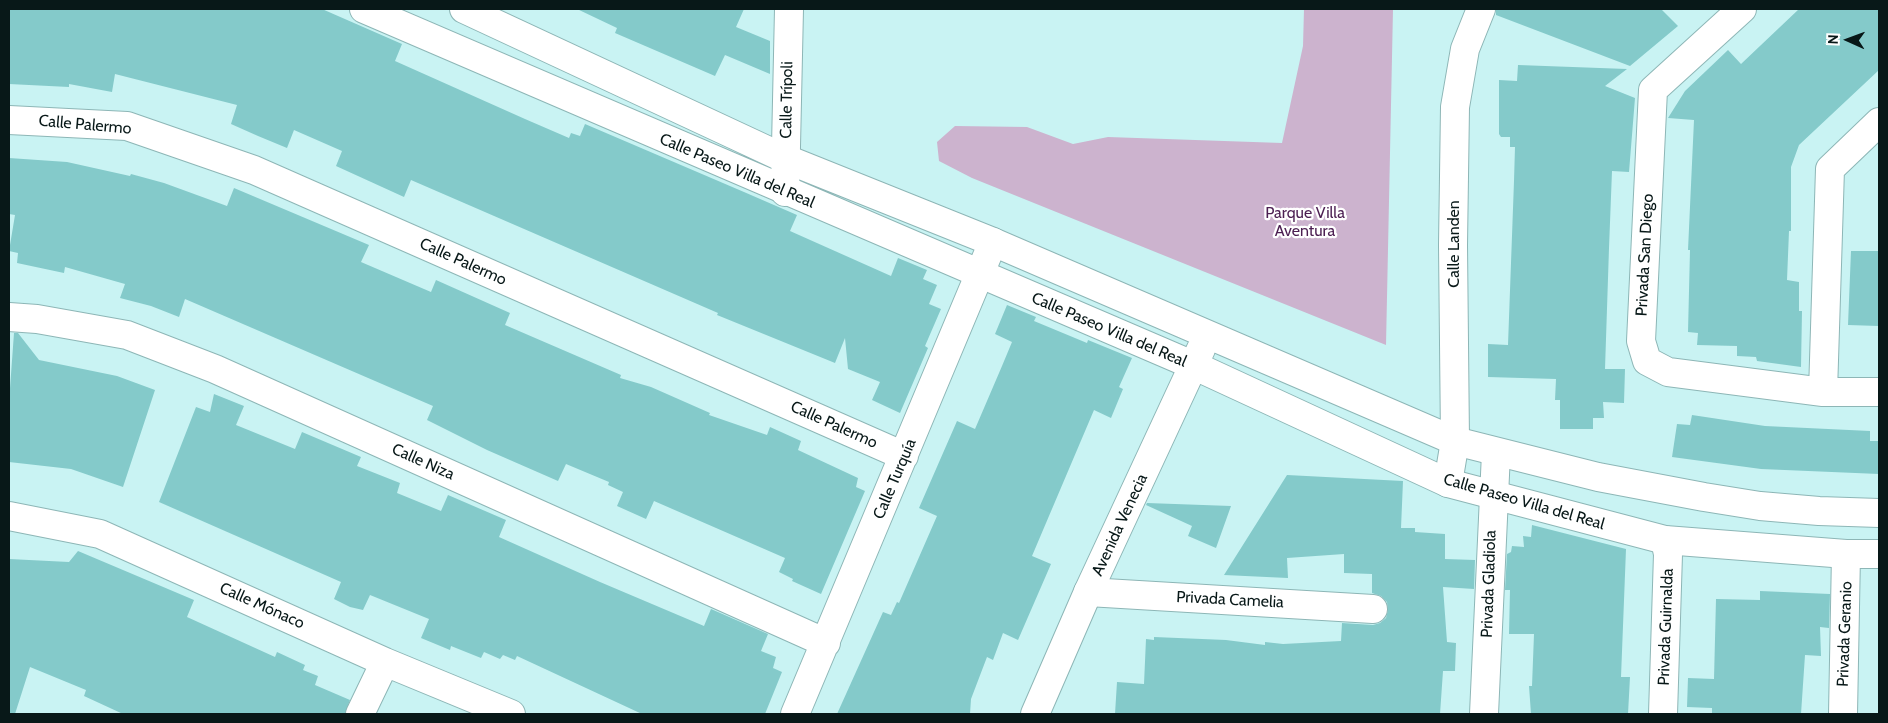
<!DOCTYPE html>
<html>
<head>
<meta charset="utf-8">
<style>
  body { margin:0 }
  #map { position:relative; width:1888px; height:723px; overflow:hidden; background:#c9f3f3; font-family:Cabin,sans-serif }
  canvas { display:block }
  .frame { position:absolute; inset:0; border:10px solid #081818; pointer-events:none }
  .north { position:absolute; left:1823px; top:15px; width:50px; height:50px; -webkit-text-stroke:4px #fff; paint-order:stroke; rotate:272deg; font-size:14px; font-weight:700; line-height:20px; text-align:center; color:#081818 }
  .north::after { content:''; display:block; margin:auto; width:18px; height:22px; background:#081818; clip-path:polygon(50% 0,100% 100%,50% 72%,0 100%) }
</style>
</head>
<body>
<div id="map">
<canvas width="1888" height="723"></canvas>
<div class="frame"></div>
<div class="north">N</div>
</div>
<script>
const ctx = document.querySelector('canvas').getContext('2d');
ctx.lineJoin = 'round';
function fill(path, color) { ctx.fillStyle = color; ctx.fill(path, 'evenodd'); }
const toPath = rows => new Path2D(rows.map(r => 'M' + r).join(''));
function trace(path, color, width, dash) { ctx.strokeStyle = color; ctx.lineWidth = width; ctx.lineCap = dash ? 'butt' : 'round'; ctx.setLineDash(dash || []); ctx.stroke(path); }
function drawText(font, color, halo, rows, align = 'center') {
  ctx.font = font + ' Cabin,sans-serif'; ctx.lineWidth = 4.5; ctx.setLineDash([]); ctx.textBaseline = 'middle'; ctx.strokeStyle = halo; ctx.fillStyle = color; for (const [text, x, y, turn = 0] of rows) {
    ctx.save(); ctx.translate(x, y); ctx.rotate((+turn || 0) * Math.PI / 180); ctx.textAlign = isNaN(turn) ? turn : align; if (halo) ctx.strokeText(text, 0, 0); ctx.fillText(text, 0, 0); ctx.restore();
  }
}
const green = toPath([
  [1304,9,1393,9,1386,345,972,178,939,161,937,142,955,126,1027,127,1073,144,1108,137,1282,143,1303,46]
]);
const building = toPath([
  [9,9,322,9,402,44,395,61,525,119,569,138,571,133,580,136,585,124,744,192,797,215,790,231,891,276,898,258,927,270,923,279,937,285,929,304,941,309,925,346,928,348,900,413,872,400,880,382,848,369,845,338,835,363,717,315,718,313,411,180,404,197,336,166,342,151,294,130,287,148,258,136,231,124,237,105,115,74,112,92,69,84,69,87,9,84],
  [577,9,744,9,736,27,770,41,770,74,725,55,715,76,615,33,617,28],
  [1496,9,1661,9,1678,26,1630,66,1496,15],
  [1799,9,1879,9,1879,70,1799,145,1791,167,1791,231,1789,231,1787,280,1799,282,1799,311,1802,311,1801,367,1757,361,1756,357,1737,356,1737,346,1697,345,1698,333,1688,332,1690,250,1688,250,1694,120,1668,118,1685,91,1728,50,1741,64],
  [1518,65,1627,69,1605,86,1635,98,1629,172,1612,171,1609,248,1605,369,1625,369,1624,403,1603,402,1604,418,1593,418,1593,429,1560,429,1560,400,1555,400,1556,379,1488,377,1488,344,1508,345,1514,181,1515,147,1510,147,1510,137,1501,137,1499,134,1499,80,1517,81],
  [9,158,67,162,130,176,131,174,164,183,227,206,234,188,369,245,361,262,431,292,436,280,510,313,505,325,621,375,620,378,651,387,710,413,709,415,767,435,770,427,801,441,798,450,858,478,856,487,865,491,821,594,792,581,793,579,779,572,785,558,654,501,646,519,617,506,623,492,608,485,609,482,566,464,558,481,487,450,427,420,433,406,185,299,179,317,151,306,120,298,125,284,65,267,64,273,17,263,18,253,9,251,15,215,9,214],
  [1851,251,1879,251,1879,326,1848,325],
  [1007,305,1036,317,1034,321,1087,343,1088,340,1132,358,1119,387,1123,389,1111,418,1094,410,1032,556,1051,564,1018,640,1003,633,993,660,987,657,971,699,970,714,837,714,883,612,891,615,897,602,899,603,937,516,919,508,957,421,975,429,1002,366,1012,342,995,334],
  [14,333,18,333,39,360,117,376,155,390,123,487,71,469,9,462,9,402],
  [214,394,244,406,236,425,295,449,302,432,361,457,357,466,400,483,397,493,441,511,448,495,506,520,499,537,600,582,704,626,711,609,768,634,761,651,776,657,773,668,782,672,765,714,642,714,517,656,515,660,503,655,500,659,484,652,481,658,451,646,450,650,421,638,429,619,370,595,363,610,350,607,334,599,341,582,159,502,196,407,210,412],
  [1692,415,1765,426,1870,431,1870,441,1879,441,1879,474,1761,469,1672,457,1677,424,1690,425],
  [1287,475,1403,481,1401,528,1415,528,1415,532,1445,534,1445,559,1475,560,1474,589,1443,587,1447,642,1456,643,1455,671,1443,671,1440,714,1115,714,1117,682,1144,684,1146,639,1154,640,1154,637,1226,640,1265,645,1265,642,1283,644,1341,641,1342,623,1373,625,1380,623,1386,618,1388,610,1387,602,1381,596,1372,593,1372,574,1344,573,1344,554,1287,558,1288,578,1224,575],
  [1147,503,1231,506,1216,548,1188,536,1192,526,1146,505],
  [1532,525,1626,549,1621,677,1630,677,1628,714,1531,714,1529,686,1532,686,1534,634,1509,634,1510,590,1505,590,1507,554,1511,552,1512,546,1524,547,1523,536,1531,537],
  [78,551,194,600,187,617,275,657,277,652,305,665,303,670,318,676,315,685,350,700,345,714,123,714,84,696,86,690,30,667,15,714,9,714,9,559,69,562],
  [1760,591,1830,594,1829,628,1820,627,1821,656,1805,655,1801,714,1712,714,1712,708,1687,707,1688,678,1714,679,1716,599,1760,600]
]);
const street = toPath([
  [1742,9,1653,90,1641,341,1647,361,1668,372,1823,392,1879,392],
  [9,120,127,126,254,170,904,456],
  [785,192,789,9],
  [9,317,37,319,127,335,215,369,826,643],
  [1823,392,1830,169,1879,122],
  [1448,483,1455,441,1453,245,1455,107,1465,49,1481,9],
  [9,516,100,534,385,662,511,714],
  [1088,592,1373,609],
  [360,714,385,662],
  [795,714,993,242],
  [1484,714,1496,453],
  [1663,714,1668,554,1665,540],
  [1843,714,1846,554]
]);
const secondary = toPath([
  [364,9,1195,366,1448,483,1665,540,1846,554,1879,554],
  [464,9,786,159,993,242,1455,441,1598,477,1704,497,1760,506,1819,511,1879,513],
  [1035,714,1088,592,1201,349]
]);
const streetNames = [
  ["Calle Trípoli",787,100,-89],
  ["Calle Palermo",85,125,5],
  ["Calle Paseo Villa del Real",737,171,23],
  ["Calle Landen",1454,244,-90],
  ["Privada San Diego",1645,255,-87],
  ["Calle Palermo",463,262,24],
  ["Calle Paseo Villa del Real",1109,330,23],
  ["Calle Palermo",834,425,24],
  ["Calle Niza",423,462,24],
  ["Calle Turquía",895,479,-67],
  ["Calle Paseo Villa del Real",1524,502,16],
  ["Avenida Venecia",1120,525,-65],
  ["Privada Gladiola",1489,584,-88],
  ["Privada Camelia",1230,600,3],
  ["Calle Mónaco",262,606,24],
  ["Privada Guirnalda",1666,627,-88],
  ["Privada Geranio",1845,634,-88]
];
const parkNames = [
  ["Parque Villa",1305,213],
  ["Aventura",1305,231]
];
fill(green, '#ccb3ce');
fill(building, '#84caca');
trace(street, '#8db6b6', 30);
trace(secondary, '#8db6b6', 30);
trace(street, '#fff', 28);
trace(secondary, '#fff', 28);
drawText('16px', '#081818', '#fff', streetNames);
drawText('16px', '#4c1f52', '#fff', parkNames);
</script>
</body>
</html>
